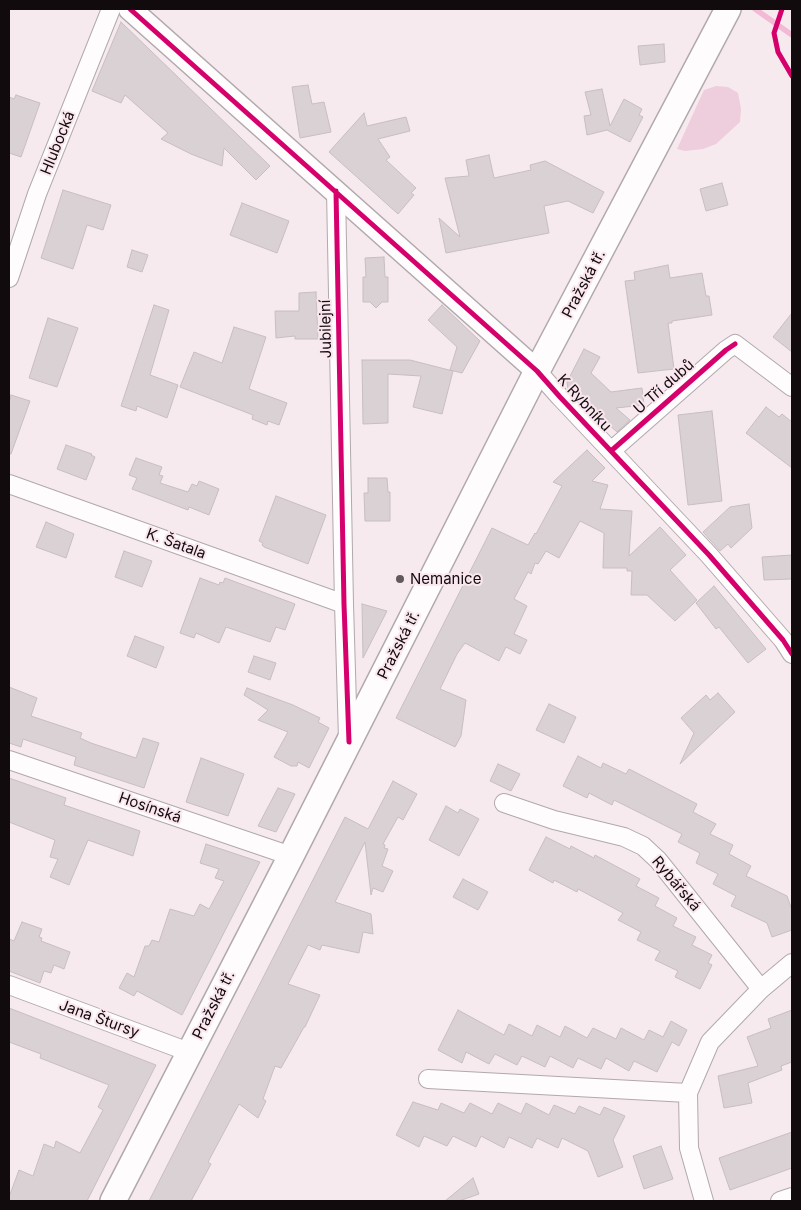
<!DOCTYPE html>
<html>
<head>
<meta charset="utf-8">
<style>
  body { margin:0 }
  #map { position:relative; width:801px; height:1210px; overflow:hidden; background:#f6eaef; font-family:Inter,sans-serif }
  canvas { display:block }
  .frame { position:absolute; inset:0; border:10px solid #120b0e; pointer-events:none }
</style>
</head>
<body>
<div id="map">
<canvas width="801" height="1210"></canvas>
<div class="frame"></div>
</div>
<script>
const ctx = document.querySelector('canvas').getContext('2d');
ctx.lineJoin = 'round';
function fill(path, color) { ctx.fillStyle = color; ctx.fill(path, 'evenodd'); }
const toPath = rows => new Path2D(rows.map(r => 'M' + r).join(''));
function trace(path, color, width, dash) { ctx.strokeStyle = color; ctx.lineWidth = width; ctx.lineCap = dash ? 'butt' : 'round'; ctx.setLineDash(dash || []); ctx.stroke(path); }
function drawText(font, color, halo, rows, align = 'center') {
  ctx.font = font + ' Inter,sans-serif'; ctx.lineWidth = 4; ctx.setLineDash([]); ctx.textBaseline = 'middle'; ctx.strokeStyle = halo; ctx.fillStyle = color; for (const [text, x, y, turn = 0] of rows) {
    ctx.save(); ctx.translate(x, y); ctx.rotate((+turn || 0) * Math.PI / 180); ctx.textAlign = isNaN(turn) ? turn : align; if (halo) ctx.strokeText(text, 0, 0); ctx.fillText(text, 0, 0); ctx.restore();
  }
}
const green = toPath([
  [716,86,728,87,738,93,741,109,740,122,716,144,703,149,685,151,677,149,704,90]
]);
const stream = toPath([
  [755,9,792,35]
]);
const building = toPath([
  [121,22,270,166,256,180,224,148,222,166,191,154,161,139,168,133,125,95,121,103,92,91,121,22],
  [664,44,665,62,640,65,638,46,664,44],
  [308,85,312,104,324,102,331,132,300,138,292,87,308,85],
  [602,89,610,126,624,99,642,109,639,115,643,117,630,142,607,130,587,135,584,116,591,115,585,92,602,89],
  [16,95,40,103,21,157,9,153,9,97,14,99,16,95],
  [364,113,367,126,406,117,410,131,378,139,390,157,386,160,416,188,411,193,414,195,398,214,329,152,364,113],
  [489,155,494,178,531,170,530,165,545,161,604,192,593,213,568,201,544,206,549,233,446,253,439,218,460,237,445,178,469,176,466,160,489,155],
  [722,183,728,205,706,211,700,189,722,183],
  [63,190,111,205,103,230,87,225,73,269,41,258,63,190],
  [242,203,289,221,277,253,230,235,242,203],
  [132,250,148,255,142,272,127,267,132,250],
  [384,257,385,277,388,277,388,302,382,302,376,308,370,302,363,302,363,277,366,277,365,258,384,257],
  [668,265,670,278,702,273,706,296,709,296,712,315,672,321,672,323,668,323,674,369,638,373,625,281,635,280,634,272,668,265],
  [316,292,318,339,295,339,295,336,276,338,275,311,299,311,299,293,316,292],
  [154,305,169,310,150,375,178,385,167,418,137,406,136,411,121,406,154,305],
  [442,305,480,341,462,373,450,370,457,347,428,320,442,305],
  [792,313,792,352,773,337,792,313],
  [48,318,78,328,57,387,29,378,48,318],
  [234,327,266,337,249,389,287,403,279,425,268,421,267,425,252,419,253,415,180,387,194,352,222,363,234,327],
  [584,349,600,357,591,373,611,392,642,388,644,405,616,408,630,420,617,432,568,389,567,382,584,349],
  [362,360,410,360,453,371,442,414,413,407,421,376,388,374,388,423,363,424,362,360],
  [11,395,30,401,11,454,9,454,9,403,11,395],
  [766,407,779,417,782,414,792,422,792,468,746,433,766,407],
  [712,411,722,501,688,505,678,415,712,411],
  [66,445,92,454,91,455,95,457,86,480,57,469,66,445],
  [587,450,605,468,592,481,608,485,600,509,632,511,629,556,660,527,686,555,670,570,697,600,675,621,647,595,631,595,632,571,627,571,627,568,603,568,604,533,580,521,559,558,546,551,538,564,535,563,531,574,528,572,514,599,527,606,514,634,527,640,520,654,506,647,499,661,465,643,457,654,440,689,466,700,461,736,455,747,396,718,492,528,528,545,535,533,536,534,562,486,553,482,587,450],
  [136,458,162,467,159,475,163,476,160,483,188,492,192,484,197,486,199,481,219,489,209,515,189,507,188,510,132,489,137,478,129,475,136,458],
  [368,478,387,478,388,492,390,492,390,521,365,521,364,493,368,493,368,478],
  [276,496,326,515,308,564,264,547,262,545,263,543,259,541,276,496],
  [749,504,752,528,731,548,728,544,720,551,703,532,730,507,749,504],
  [46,522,74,534,66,558,36,547,46,522],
  [124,551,152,561,142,587,115,577,124,551],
  [792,555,792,579,764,580,762,557,792,555],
  [200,578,219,585,220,582,223,583,225,578,295,604,285,630,276,627,270,642,226,627,219,643,196,633,194,638,180,633,200,578],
  [714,586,766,649,748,663,719,627,716,629,696,603,714,586],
  [362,604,387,611,363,658,362,604],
  [135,636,164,647,156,668,127,656,135,636],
  [254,656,276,663,270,680,248,672,254,656],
  [9,687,37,698,31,716,82,733,80,738,91,743,136,758,143,738,159,743,144,788,74,765,76,757,23,739,21,747,9,743,9,687],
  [247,688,293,705,320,718,318,722,329,728,309,768,298,762,297,766,291,766,274,757,288,732,258,720,268,710,244,695,247,688],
  [718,693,735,712,680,764,694,733,681,718,706,695,710,700,718,693],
  [549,704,576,717,564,743,536,730,549,704],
  [578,756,601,768,603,763,626,774,629,769,697,804,693,812,716,824,710,834,733,845,729,854,751,866,746,876,787,896,792,910,792,930,772,937,767,923,731,906,736,896,713,884,718,874,696,863,700,853,678,842,682,834,614,800,612,805,589,793,587,798,563,786,578,756],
  [201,758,244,774,228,816,186,802,201,758],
  [498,764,520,774,511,791,490,781,498,764],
  [9,778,66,798,64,805,140,831,133,856,88,840,69,885,50,877,58,859,50,857,55,840,9,822,9,778],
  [393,781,417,794,403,820,398,817,383,844,385,845,384,848,388,849,382,866,393,871,383,892,373,888,371,895,365,842,335,902,371,914,373,934,363,932,359,953,322,945,320,950,308,945,288,984,320,995,305,1027,304,1027,294,1045,281,1068,275,1066,263,1099,266,1101,258,1118,239,1104,208,1162,211,1164,191,1201,149,1201,345,817,368,829,393,781],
  [278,788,295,794,276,832,258,826,278,788],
  [446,806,458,813,460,809,479,819,459,856,429,840,446,806],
  [546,837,570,849,571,846,594,858,595,855,640,879,636,886,659,898,655,906,677,918,673,926,696,937,692,945,712,955,708,963,712,965,700,989,675,977,678,971,655,960,660,951,637,940,641,932,618,920,623,913,578,889,577,892,554,880,553,883,529,870,546,837],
  [206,844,260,862,182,1015,137,991,134,996,119,988,127,973,134,977,145,946,149,946,152,940,159,942,170,909,194,916,200,904,209,909,224,881,215,878,219,869,200,863,206,844],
  [463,879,488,892,478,910,453,897,463,879],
  [22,922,42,929,39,937,42,938,41,941,70,952,64,969,54,965,51,973,44,971,40,983,9,971,9,939,14,941,22,922],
  [9,1008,156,1065,87,1201,9,1201,9,1197,19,1170,33,1176,44,1144,54,1148,56,1141,80,1153,103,1110,98,1107,109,1085,40,1058,41,1054,9,1042,9,1008],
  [458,1010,504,1035,509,1024,532,1036,537,1025,560,1037,565,1026,587,1038,593,1028,616,1039,621,1028,644,1040,649,1030,663,1037,671,1021,687,1030,679,1046,672,1042,657,1072,634,1061,629,1071,606,1058,601,1069,578,1058,573,1068,550,1056,545,1067,522,1056,517,1065,495,1054,489,1064,466,1052,462,1063,438,1050,458,1010],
  [792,1010,792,1062,781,1066,782,1070,748,1083,752,1103,724,1108,718,1076,758,1066,747,1037,771,1028,768,1019,792,1010],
  [413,1102,438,1110,441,1103,464,1113,470,1103,492,1114,498,1103,521,1114,526,1103,549,1115,554,1105,575,1114,579,1106,600,1115,604,1107,625,1116,613,1140,623,1167,598,1177,588,1151,562,1138,558,1148,537,1138,532,1148,509,1137,504,1148,481,1136,476,1147,453,1136,447,1146,424,1136,419,1147,396,1135,413,1102],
  [792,1132,792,1168,730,1190,719,1158,792,1132],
  [661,1146,673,1179,644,1189,633,1156,661,1146],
  [473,1178,479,1194,459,1201,445,1201,473,1178]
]);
const minor = toPath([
  [336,191,344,604,348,739],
  [9,278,37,194,111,9],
  [537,371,560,397,709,555,783,640,792,654],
  [611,451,726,350,735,344,792,387],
  [9,484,344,604],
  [9,760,291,856],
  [504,803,554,820,624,837,643,846,658,860,761,989],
  [9,985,189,1052],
  [428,1079,688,1093],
  [704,1201,689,1148,688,1093,710,1042,761,989,792,963],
  [780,1201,792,1197]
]);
const tertiary = toPath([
  [130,9,537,371]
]);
const secondary = toPath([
  [113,1201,291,856,537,371,728,9]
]);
const cycleway = toPath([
  [130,9,537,371,560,397,709,555,783,640,792,654],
  [782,9,774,33,778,52,792,76],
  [336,191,344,604,349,742],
  [611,451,726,350,735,344]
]);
const markers = [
  [400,579,5,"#62595d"]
];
const streetNames = [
  ["Hlubocká",58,143,-68],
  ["Pražská tř.",584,284,-62],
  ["Jubilejní",326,329,-91],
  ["U Tří dubů",664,387,-41],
  ["K Rybníku",584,403,47],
  ["K. Šatala",176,544,20],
  ["Pražská tř.",399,645,-63],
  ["Hosínská",150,808,19],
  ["Rybářská",676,884,50],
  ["Pražská tř.",214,1005,-63],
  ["Jana Štursy",99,1019,20]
];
const poiNames = [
  ["Nemanice",410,579]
];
fill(green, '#eecddc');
trace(stream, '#f2bad4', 5.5);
fill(building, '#dad1d5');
trace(building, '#c7bec2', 1);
trace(minor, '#b1a9ac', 20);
trace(tertiary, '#b1a9ac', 25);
trace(secondary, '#b1a9ac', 28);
trace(minor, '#fefcfd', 18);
trace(tertiary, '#fefcfd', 22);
trace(secondary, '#fefcfd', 25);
trace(cycleway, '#d6006c', 5);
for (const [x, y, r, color] of markers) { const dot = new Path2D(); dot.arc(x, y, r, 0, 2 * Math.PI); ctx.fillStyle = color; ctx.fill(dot); trace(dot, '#fae6ee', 2); }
drawText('15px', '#120b0e', '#fae6ee', streetNames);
drawText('15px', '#120b0e', '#fae6ee', poiNames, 'left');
</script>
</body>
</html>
